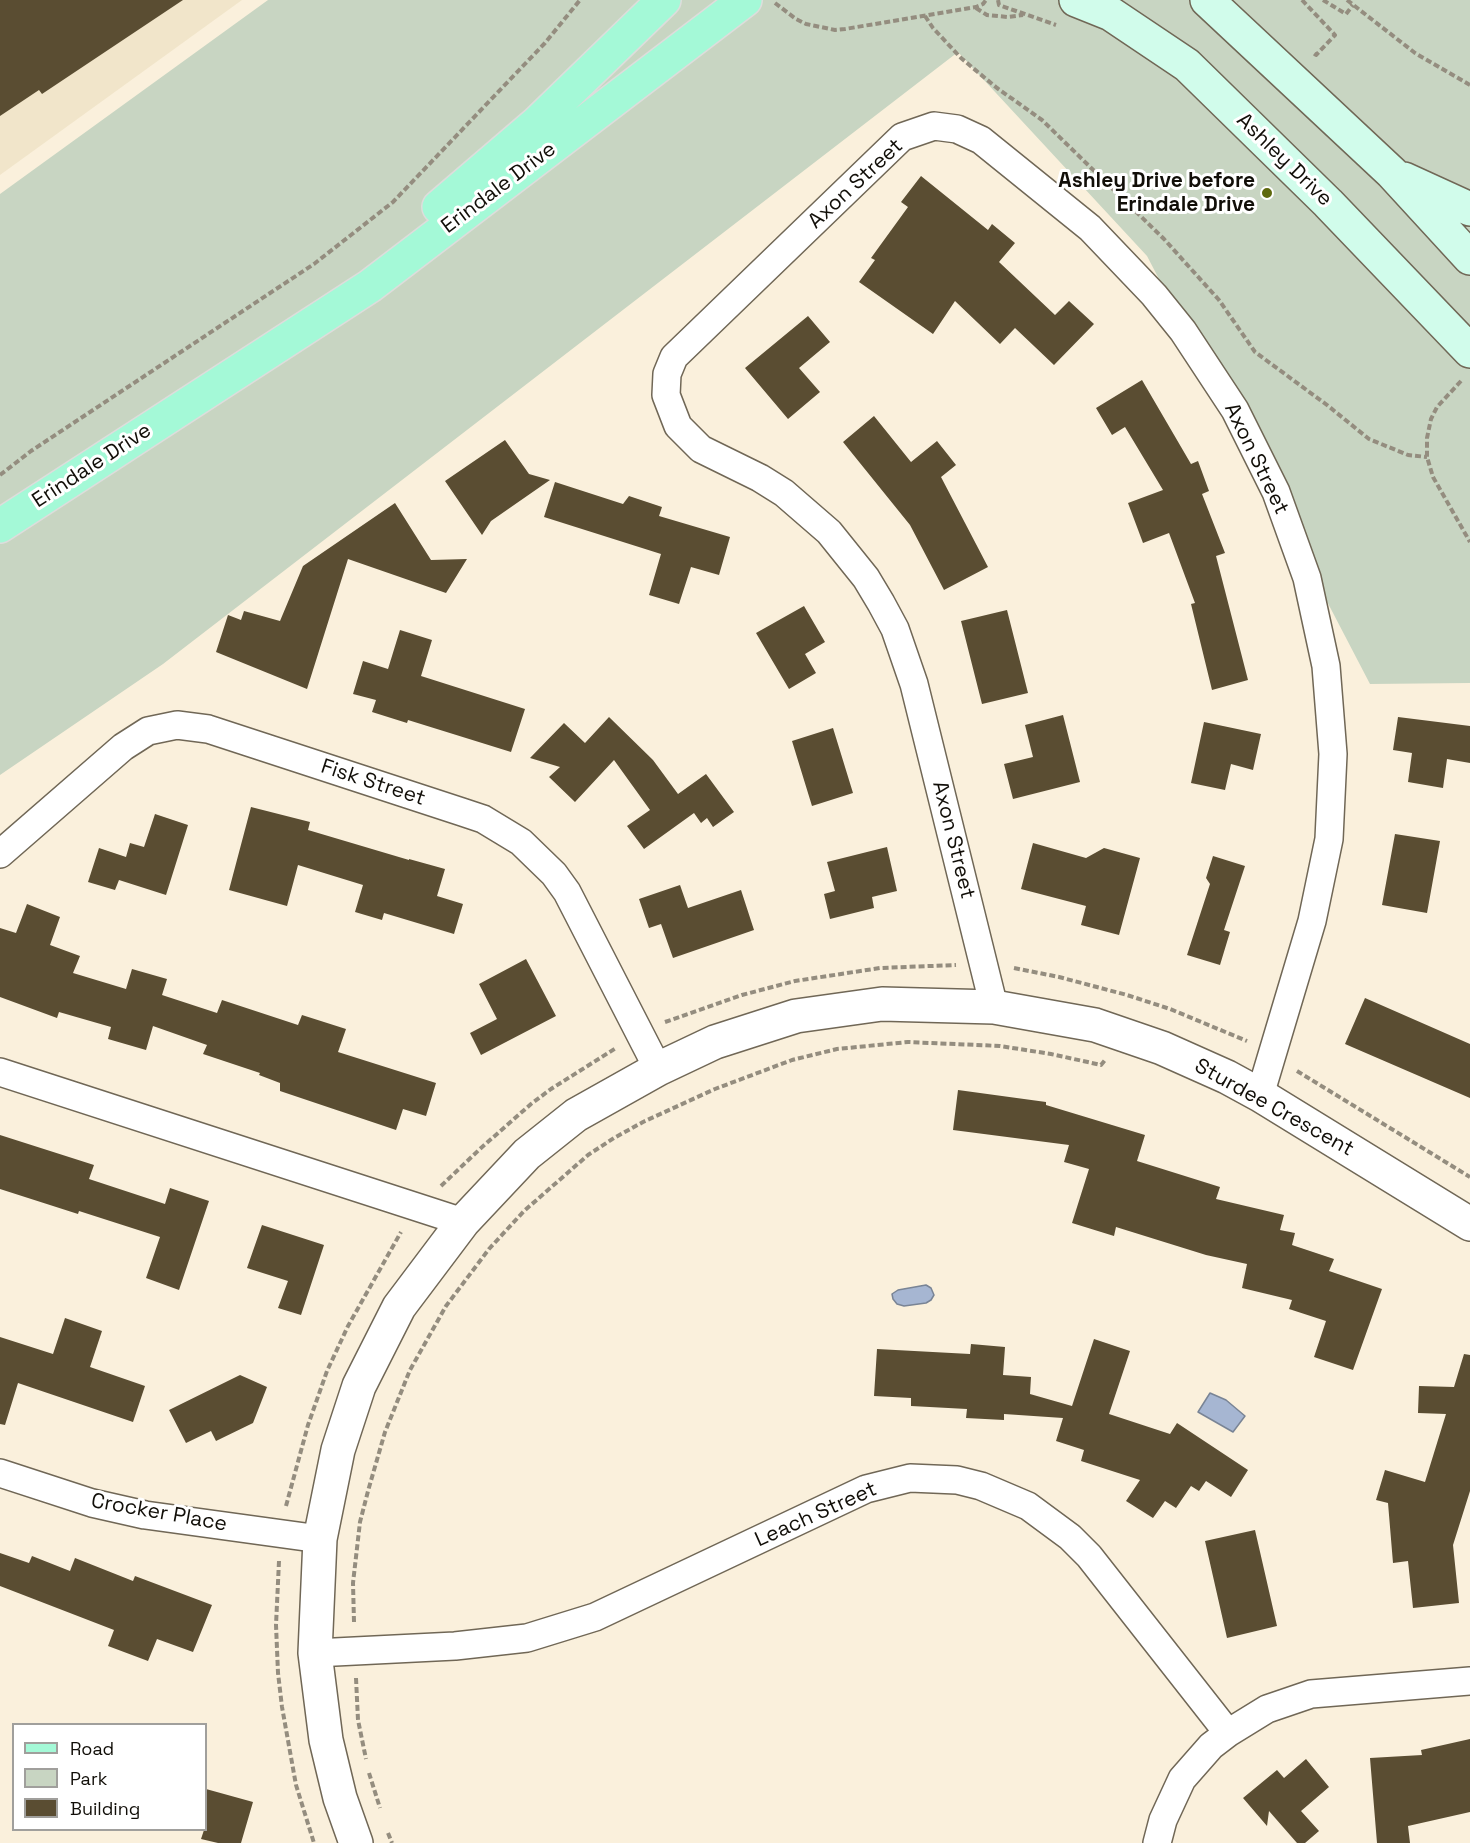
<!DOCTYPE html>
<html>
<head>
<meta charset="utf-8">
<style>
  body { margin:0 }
  #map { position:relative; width:1470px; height:1843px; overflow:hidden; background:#faf0dc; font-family:"Space Grotesk",sans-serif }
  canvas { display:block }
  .legend { position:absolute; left:12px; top:1723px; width:195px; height:108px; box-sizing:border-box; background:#fff; border:2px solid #a09f9c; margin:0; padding:8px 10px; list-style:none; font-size:18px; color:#110e08 }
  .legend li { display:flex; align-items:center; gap:12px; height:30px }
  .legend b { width:30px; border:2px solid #a09f9c }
</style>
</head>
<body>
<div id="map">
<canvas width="1470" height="1843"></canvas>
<ul class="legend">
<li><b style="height:8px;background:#a4f9d7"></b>Road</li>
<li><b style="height:16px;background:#c8d5c2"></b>Park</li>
<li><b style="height:16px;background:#5a4d32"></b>Building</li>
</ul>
</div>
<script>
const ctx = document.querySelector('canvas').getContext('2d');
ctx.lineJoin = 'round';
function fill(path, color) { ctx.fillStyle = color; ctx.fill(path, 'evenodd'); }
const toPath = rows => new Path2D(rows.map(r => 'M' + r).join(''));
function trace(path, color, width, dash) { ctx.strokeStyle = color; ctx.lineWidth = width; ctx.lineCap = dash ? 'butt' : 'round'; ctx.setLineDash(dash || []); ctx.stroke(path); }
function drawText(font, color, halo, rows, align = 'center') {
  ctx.font = font + ' "Space Grotesk",sans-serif'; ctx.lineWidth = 6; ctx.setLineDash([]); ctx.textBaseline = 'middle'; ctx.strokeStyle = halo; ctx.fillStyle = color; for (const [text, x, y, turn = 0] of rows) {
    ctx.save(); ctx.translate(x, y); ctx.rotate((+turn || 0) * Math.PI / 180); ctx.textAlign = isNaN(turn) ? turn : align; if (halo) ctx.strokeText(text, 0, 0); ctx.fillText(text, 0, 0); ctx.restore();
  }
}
const built = toPath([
  [0,0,242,0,0,175]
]);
const green = toPath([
  [268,0,1470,0,1470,683,1370,684,1147,256,958,52,163,664,0,775,0,194]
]);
const water = toPath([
  [926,1285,931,1288,934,1295,931,1300,926,1303,904,1306,897,1304,893,1299,892,1294,898,1290,926,1285],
  [1210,1393,1226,1400,1245,1416,1233,1432,1198,1412,1210,1393]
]);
const building = toPath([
  [0,0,183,0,42,94,39,90,0,116],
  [921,176,988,230,992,224,1015,243,999,262,1055,315,1069,301,1094,324,1054,365,1015,328,1000,344,955,301,933,334,859,282,875,260,871,258,908,207,901,202],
  [808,316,830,342,799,368,820,392,788,419,745,368],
  [1142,380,1191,464,1198,461,1209,491,1202,494,1225,553,1216,556,1248,680,1212,690,1191,604,1195,603,1169,533,1143,543,1128,503,1163,490,1125,427,1112,435,1096,408],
  [874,416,911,462,937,441,956,465,941,477,988,567,944,590,910,525,843,442],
  [505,440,529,474,550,480,491,521,482,535,445,481],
  [555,482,623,504,629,496,662,507,659,516,730,537,719,575,691,567,679,604,649,595,661,554,544,517],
  [395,503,431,560,467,559,446,593,348,559,307,689,216,652,228,615,241,620,244,611,280,621,303,566],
  [804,606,825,642,805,654,816,673,789,689,756,633],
  [1007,610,1028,693,982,704,961,621],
  [400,630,432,640,421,676,525,709,511,752,408,720,407,723,372,712,376,700,353,694,363,661,388,669],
  [1063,715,1080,782,1013,799,1004,764,1033,757,1025,725],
  [609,717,653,760,678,794,706,774,734,812,713,827,707,818,701,823,694,813,644,849,627,826,650,810,614,760,575,802,549,777,560,767,530,758,564,723,585,743],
  [1398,717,1470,726,1470,763,1447,759,1443,788,1408,782,1412,753,1393,750],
  [1204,722,1261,734,1253,770,1231,764,1225,790,1191,783],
  [833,728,853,793,812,806,792,741],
  [251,807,310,822,308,830,409,860,409,859,445,869,437,896,463,904,454,934,384,913,382,920,355,912,363,885,298,865,287,906,229,890],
  [155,814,188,825,166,895,119,880,115,890,88,882,99,848,126,857,130,843,144,847],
  [1395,834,1440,841,1427,913,1382,905],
  [1033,843,1086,858,1104,848,1140,858,1119,935,1081,925,1086,906,1021,889],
  [887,847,897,891,872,897,874,908,830,919,824,894,835,891,827,862],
  [1213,856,1245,866,1224,930,1230,932,1220,965,1187,955,1210,884,1206,878],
  [680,885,688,908,741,890,754,930,673,958,661,924,649,928,639,899],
  [27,904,60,917,50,945,80,956,73,973,126,989,132,969,167,979,162,995,217,1013,222,1000,298,1025,302,1015,346,1029,338,1052,436,1083,426,1116,403,1109,396,1130,280,1091,280,1083,259,1075,260,1073,203,1054,207,1045,153,1026,146,1050,108,1039,111,1027,59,1012,57,1018,0,997,0,928,16,933],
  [526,959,556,1016,481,1055,470,1033,497,1019,479,984],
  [1365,998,1470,1044,1470,1098,1345,1044],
  [958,1090,1046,1102,1046,1105,1145,1135,1137,1161,1220,1187,1216,1199,1284,1215,1280,1230,1295,1233,1292,1245,1334,1259,1329,1271,1382,1289,1353,1370,1314,1357,1326,1321,1289,1309,1292,1300,1242,1288,1247,1264,1206,1255,1116,1227,1114,1236,1072,1223,1089,1169,1064,1162,1069,1145,953,1130],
  [0,1135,94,1165,89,1179,165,1204,170,1188,209,1201,179,1290,146,1278,160,1237,79,1211,78,1214,0,1189],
  [262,1225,324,1245,301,1315,278,1308,288,1281,247,1268],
  [65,1318,102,1331,90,1367,145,1386,133,1422,18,1383,5,1425,0,1424,0,1337,53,1354],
  [1094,1339,1130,1351,1109,1414,1170,1434,1177,1423,1248,1470,1231,1497,1206,1481,1199,1491,1191,1486,1176,1508,1165,1501,1153,1518,1126,1501,1140,1480,1081,1461,1084,1450,1056,1441,1063,1418,1004,1414,1004,1420,966,1418,967,1409,911,1406,911,1398,874,1396,877,1349,970,1354,971,1344,1005,1347,1003,1375,1031,1377,1030,1394,1072,1406],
  [1464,1354,1470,1355,1470,1491,1453,1545,1459,1603,1413,1608,1408,1561,1393,1563,1388,1503,1376,1500,1385,1470,1425,1482,1446,1414,1418,1413,1419,1386,1454,1387],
  [240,1375,267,1387,253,1423,216,1441,211,1431,186,1443,169,1410],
  [1255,1530,1277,1626,1227,1638,1205,1541],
  [0,1553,29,1563,32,1556,70,1571,75,1558,133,1581,135,1576,212,1605,193,1652,157,1639,148,1661,108,1646,114,1630,0,1586],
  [1470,1739,1470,1812,1408,1826,1410,1843,1377,1843,1370,1758,1422,1755,1421,1750],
  [1306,1759,1329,1787,1301,1811,1319,1831,1305,1843,1297,1843,1269,1811,1267,1826,1243,1798,1277,1770,1284,1778],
  [206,1789,253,1802,241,1843,218,1843,201,1839,204,1830,206,1830]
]);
const path = toPath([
  [998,0,999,5,1056,25],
  [1302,0,1335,35,1316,55,1312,52],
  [1323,0,1346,14,1353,5],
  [1347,0,1415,53,1470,85],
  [775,3,796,19,806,24,835,30,845,29,976,7,983,4,986,0],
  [976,8,987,15,1008,17,1023,15],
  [925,16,933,28,961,58,997,88,1042,120,1164,239,1219,300,1255,352,1327,405,1369,439,1408,455,1427,457],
  [1461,381,1437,407,1431,419,1427,438,1427,457,1433,477,1470,542],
  [0,475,31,451,314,264,393,202,545,43,580,0],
  [1014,968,1059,977,1127,995,1170,1009,1247,1041],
  [665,1022,742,995,795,981,880,968,956,965],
  [1297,1071,1470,1177],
  [441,1186,481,1148,531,1104,551,1089,616,1048],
  [286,1506,308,1425,327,1371,348,1326,401,1232],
  [279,1561,276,1625,278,1673,282,1707,296,1785,314,1843],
  [354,1622,353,1583,360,1522,368,1491,385,1432,410,1370,446,1306,489,1249,524,1211,588,1155,614,1138,643,1122,715,1089,792,1060,837,1049,908,1042,1000,1046,1051,1054,1101,1065,1105,1060],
  [356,1678,358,1720,366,1759],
  [369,1773,380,1808],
  [388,1833,392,1843]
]);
const minor = toPath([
  [0,854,123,747,148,731,177,725,208,729,462,812,483,819,521,842,554,874,567,892,658,1069],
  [994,1007,914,684,895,629,881,603,866,578,829,532,784,493,760,478,701,449,678,426,666,395,667,374,674,357,902,137,934,126,957,129,981,140,1090,228,1154,295,1183,331,1235,410,1276,492,1307,578,1326,666,1333,754,1329,839,1312,921,1260,1095],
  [0,1072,463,1222],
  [0,1473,92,1503,145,1515,320,1539],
  [315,1653,455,1646,527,1638,595,1617,866,1489,910,1478,957,1480,981,1486,1028,1506,1070,1537,1089,1556,1228,1733],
  [1157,1843,1163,1820,1182,1779,1211,1746,1228,1733,1267,1709,1311,1694,1470,1681]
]);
const tertiary = toPath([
  [356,1843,340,1798,326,1740,315,1653,320,1539,338,1450,359,1386,399,1307,463,1222,527,1154,576,1115,658,1069,715,1042,796,1016,882,1004,994,1007,1095,1025,1162,1048,1227,1077,1260,1095,1470,1224]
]);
const secondary = toPath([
  [1076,0,1111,14,1187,65,1328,203,1470,351],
  [1207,0,1392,173,1470,258],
  [1404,179,1470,209]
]);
const primary = toPath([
  [439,207,537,123,664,0],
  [0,526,370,286,745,0]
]);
const markers = [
  [1267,193,6,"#5e690e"]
];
const streetNames = [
  ["Ashley Drive",1284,160,44],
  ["Axon Street",856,184,-43],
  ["Erindale Drive",499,188,-37],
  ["Axon Street",1256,459,64],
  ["Erindale Drive",92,466,-33],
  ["Fisk Street",373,783,18],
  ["Axon Street",953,840,76],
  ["Sturdee Crescent",1274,1108,29],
  ["Crocker Place",159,1513,10],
  ["Leach Street",816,1515,-24]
];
const poiNames = [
  ["Ashley Drive before",1255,181],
  ["Erindale Drive",1255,205]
];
fill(built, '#f1e5ca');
fill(green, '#c8d5c2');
fill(water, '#a6b6d2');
trace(water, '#798495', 1.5);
fill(building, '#5a4d32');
trace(minor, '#706756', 30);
trace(tertiary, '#706756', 36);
trace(secondary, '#706756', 36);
trace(primary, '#dedddc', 36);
trace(path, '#948d7f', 4, [6, 3]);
trace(minor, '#fff', 27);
trace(tertiary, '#fff', 33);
trace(secondary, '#d1fceb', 33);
trace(primary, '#a4f9d7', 33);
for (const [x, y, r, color] of markers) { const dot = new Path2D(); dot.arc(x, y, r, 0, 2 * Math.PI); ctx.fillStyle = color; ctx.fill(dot); trace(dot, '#fff', 2); }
drawText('21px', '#110e08', '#fff', streetNames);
drawText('bold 21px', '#110e08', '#fff', poiNames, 'right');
</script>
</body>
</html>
